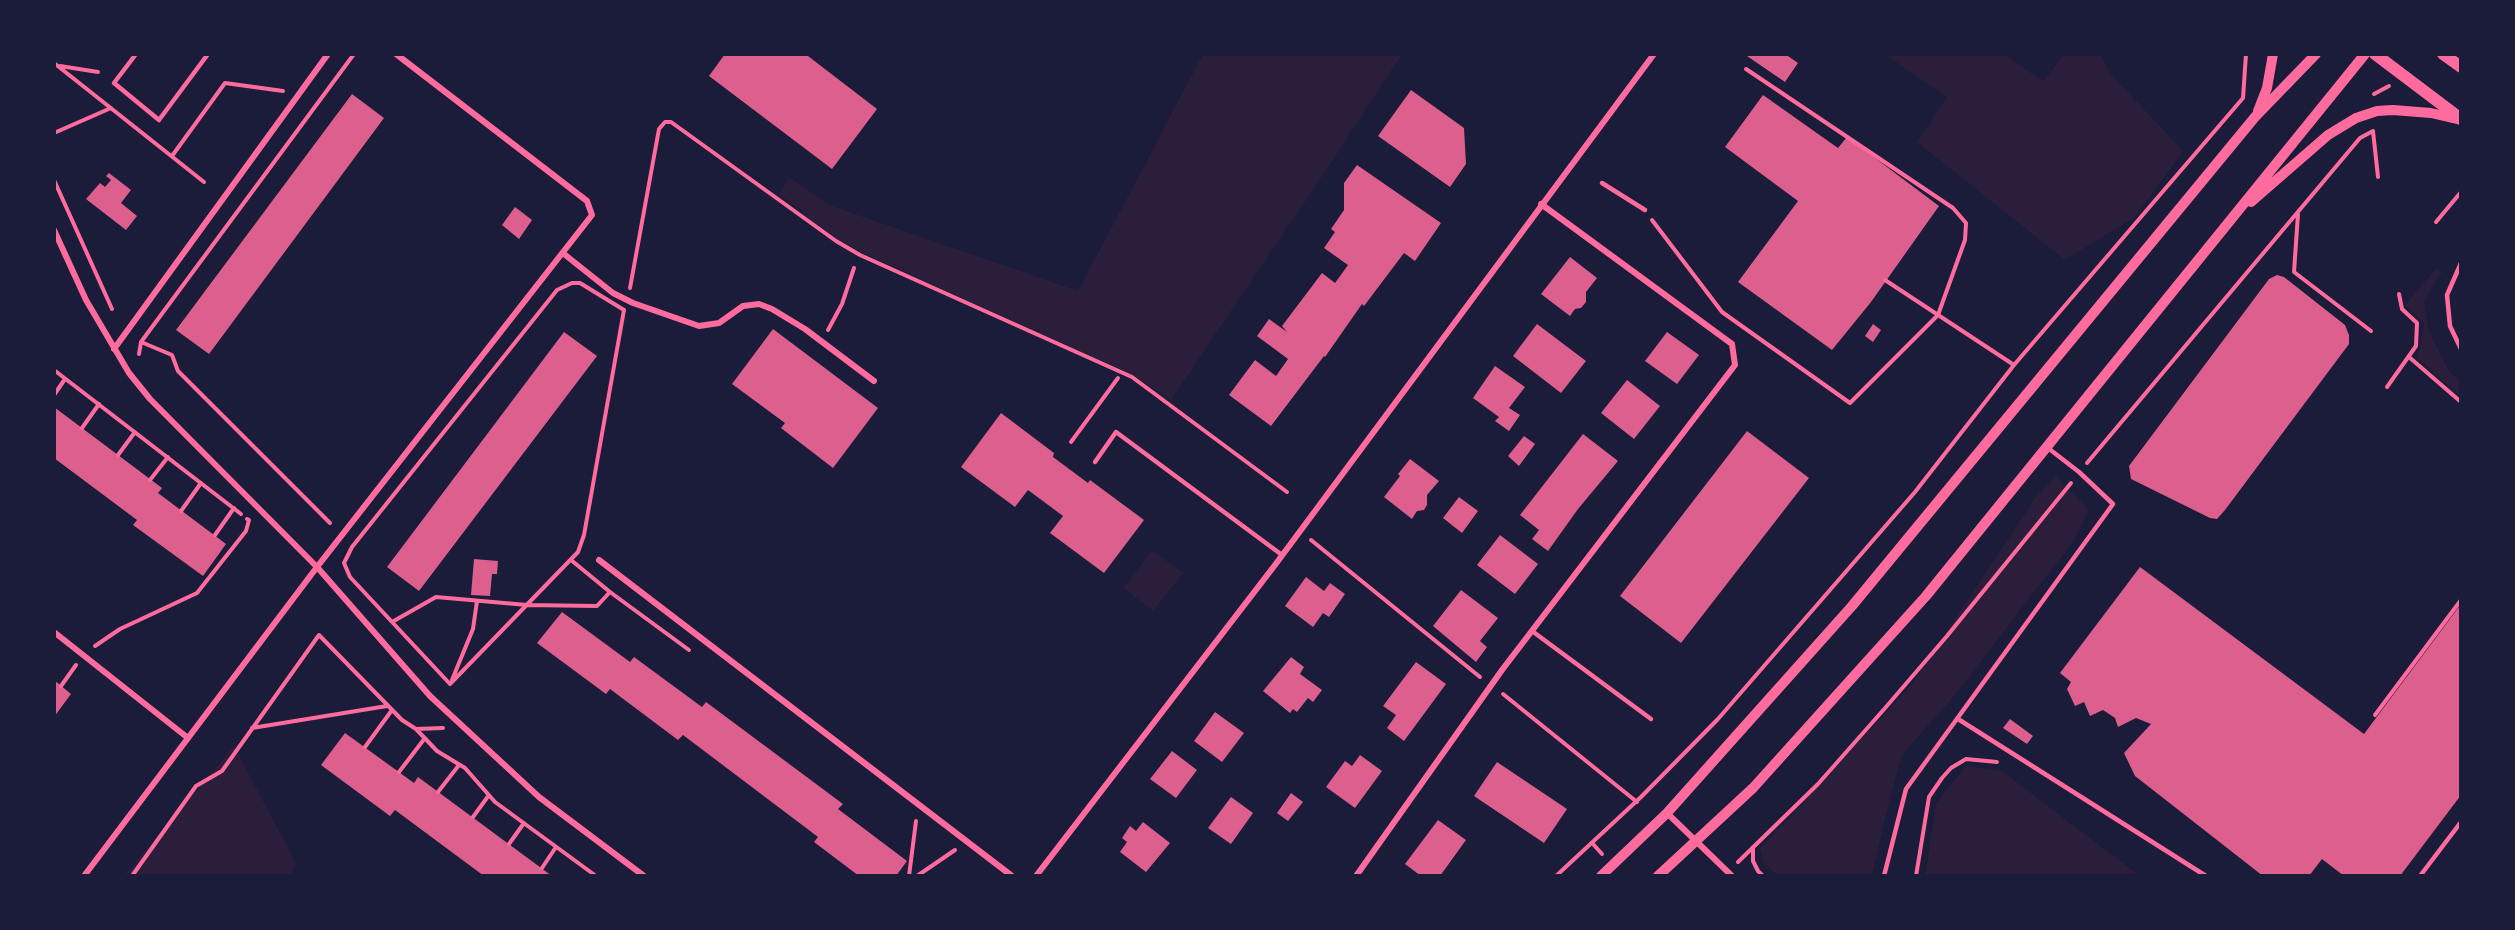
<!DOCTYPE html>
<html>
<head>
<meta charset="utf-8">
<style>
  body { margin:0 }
  #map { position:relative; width:2515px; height:930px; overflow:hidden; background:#1b1b3a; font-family:"Titillium Web",sans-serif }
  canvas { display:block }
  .frame { position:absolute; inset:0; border:56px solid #1b1b3a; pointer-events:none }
</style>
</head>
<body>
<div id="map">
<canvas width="2515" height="930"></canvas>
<div class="frame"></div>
</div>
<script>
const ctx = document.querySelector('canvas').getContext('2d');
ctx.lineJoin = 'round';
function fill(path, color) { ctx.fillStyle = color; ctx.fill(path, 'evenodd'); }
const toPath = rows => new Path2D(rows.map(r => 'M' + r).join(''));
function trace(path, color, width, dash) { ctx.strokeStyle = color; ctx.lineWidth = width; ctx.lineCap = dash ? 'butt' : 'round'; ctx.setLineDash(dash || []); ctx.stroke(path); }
const green = toPath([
  [1203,54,1402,54,1331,163,1171,400,1131,374,1039,333,1040,330,1036,328,1035,331,861,252,836,238,802,213,803,211,779,195,789,177,829,205,1078,291],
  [1884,54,2003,54,2043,81,2064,54,2100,54,2111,74,2183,151,2136,216,2065,260,1917,142,1947,97],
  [2436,268,2442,272,2424,301,2429,332,2449,371,2461,382,2461,396,2417,358,2424,324,2405,305],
  [2056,477,2089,510,2075,539,1955,695,1902,755,1887,809,1872,876,1779,876,1764,864,1760,849,1912,684,2036,497],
  [1152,550,1183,573,1153,611,1123,588],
  [234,746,297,865,289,876,124,876],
  [1966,766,2002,771,2140,876,1925,876,1936,803]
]);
const building = toPath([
  [725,54,809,54,808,56,877,109,832,169,709,76],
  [1744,54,1785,54,1798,63,1785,82],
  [1411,90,1464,128,1466,164,1450,187,1378,136],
  [352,94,384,118,209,354,176,330],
  [1763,95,1838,148,1847,137,1939,206,1871,302,1832,350,1738,282,1798,201,1725,147],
  [1357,165,1441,223,1415,261,1404,253,1364,306,1362,304,1325,357,1324,356,1271,426,1229,395,1255,360,1276,376,1288,359,1257,336,1269,319,1287,332,1282,326,1322,273,1335,283,1348,265,1324,248,1335,232,1331,229,1344,210,1344,183],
  [109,173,131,190,121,203,137,216,126,230,86,199,100,183,105,187,111,180,106,176],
  [515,207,532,220,519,239,502,225],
  [1570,257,1597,278,1586,292,1586,302,1581,308,1575,309,1570,316,1541,294],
  [2277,275,2284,277,2345,325,2349,335,2349,344,2225,510,2217,519,2210,518,2131,479,2129,466,2269,279],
  [1537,324,1586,361,1561,393,1513,356],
  [1873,324,1881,330,1873,342,1865,336],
  [773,329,878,408,833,468,781,428,785,423,732,384],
  [564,332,597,356,419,591,387,567],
  [1667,332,1699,355,1677,384,1645,361],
  [1495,366,1525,387,1509,408,1520,415,1509,431,1495,421,1499,417,1473,398],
  [1627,380,1660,406,1634,439,1601,413],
  [54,407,162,488,158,493,226,544,203,576,133,525,137,520,54,458],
  [1001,413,1054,453,1053,457,1088,483,1090,480,1144,520,1104,573,1050,533,1063,516,1028,490,1015,507,961,467],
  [1747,431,1809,478,1681,643,1620,596],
  [1583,434,1618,461,1578,509,1548,551,1532,539,1539,530,1520,515],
  [1524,436,1535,444,1519,466,1508,456],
  [1410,459,1439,481,1427,495,1427,505,1424,510,1417,511,1412,519,1384,497,1400,476,1398,474],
  [1459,497,1478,511,1462,533,1443,518],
  [1500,535,1538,564,1515,594,1477,565],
  [474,559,498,561,497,574,492,574,490,596,471,595],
  [2140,567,2364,734,2461,604,2461,795,2400,876,2344,876,2322,859,2309,876,2263,876,2135,776,2124,753,2151,724,2136,718,2118,727,2115,718,2103,710,2090,716,2084,702,2075,706,2067,689,2071,682,2060,673],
  [1306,577,1324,591,1330,583,1345,594,1329,617,1323,613,1313,627,1285,606],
  [1461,590,1498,618,1480,641,1487,647,1476,662,1433,626],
  [562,612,630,662,634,657,702,707,706,702,843,804,838,809,907,861,896,876,859,876,814,842,818,837,683,735,678,740,610,689,606,694,537,643],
  [1291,657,1304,667,1300,674,1322,690,1313,702,1308,698,1297,712,1293,709,1290,713,1263,691],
  [1416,662,1446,684,1404,741,1387,728,1396,715,1383,706],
  [54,680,71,694,54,717],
  [1215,712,1244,733,1222,762,1194,741],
  [2010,719,2033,736,2027,744,2003,728],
  [345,733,414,783,418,777,552,876,484,876,395,810,390,816,321,765],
  [1172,751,1197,770,1176,798,1150,779],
  [1360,755,1382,771,1355,808,1326,787,1345,761,1352,766],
  [1497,762,1567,809,1544,843,1474,796],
  [1291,793,1303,802,1288,821,1277,813],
  [1231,797,1253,813,1231,844,1208,828],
  [1438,820,1466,840,1440,876,1421,876,1405,864],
  [1143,822,1170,843,1146,872,1120,852,1127,842,1122,838,1130,826,1136,831]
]);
const path = toPath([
  [449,54,452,54],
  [54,63,204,182],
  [60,66,98,72],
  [2374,94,2389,86],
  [54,133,111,108],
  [172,156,225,83,283,91],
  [54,180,112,309],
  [2298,214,2294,272,2371,331],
  [1652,220,1722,312,1850,403,1938,315,1965,240,1966,223,1953,208,1746,69],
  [2436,222,2461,192],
  [1885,280,2014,365],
  [572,283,580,283,624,310,584,535,578,552,450,684,350,577,344,563,352,547,557,290,572,283],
  [630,288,659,129,665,122,671,122,836,241,860,255,1132,377,1287,492],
  [828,330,842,304,854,268],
  [141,342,172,355,178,371,330,523],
  [139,354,141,342,354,54],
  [2409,357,2461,402],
  [54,370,241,514],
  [2387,387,2416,346,2417,323,2402,309,2399,294],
  [54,395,65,379],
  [82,428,99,404],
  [1071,442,1118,378],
  [118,455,135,432],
  [2087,463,2360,138,2373,131,2378,177],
  [150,480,168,457],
  [181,511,201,483],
  [215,535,234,508],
  [1311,540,1480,677],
  [610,592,689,650],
  [392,622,436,597,527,605,597,606,610,592,571,560],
  [95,646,120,629,197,593,246,531,249,520,247,519],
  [452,680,473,629,477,601],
  [61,686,76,665],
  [1503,694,1637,802],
  [2375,715,2461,600],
  [252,728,387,706],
  [416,729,437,751,465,768,495,802,596,876],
  [365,747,392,710],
  [399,772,425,738],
  [438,792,459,765],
  [473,817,489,795],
  [509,844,524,823],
  [1593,844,1602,854],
  [1753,847,1753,861,1758,871,1763,876],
  [1738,862,1818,784,1886,707,1947,636,2071,483],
  [542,868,556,847],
  [132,876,196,786,222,771,319,635,402,720,416,729,443,728],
  [909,876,916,821],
  [917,876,955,850],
  [1556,876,1641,797,1718,719,1915,492,2014,365,2243,98,2246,54],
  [1916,876,1929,797,1942,778,1951,768,1966,759,1997,762]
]);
const service = toPath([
  [136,54,114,83,159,120,208,54],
  [1602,183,1645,210],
  [2461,263,2447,295,2450,326,2461,349],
  [1095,462,1116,432,1282,555],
  [1532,631,1651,719],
  [1958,719,2206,876],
  [1884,876,1906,789,2113,504,2079,472,2048,448],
  [2420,876,2461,822]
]);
const minor = toPath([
  [54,230,86,300,129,373,150,399,317,567,430,696,539,797,644,876],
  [564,254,613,293,633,303,699,326,719,323,743,306,759,304,772,309,805,329,874,381],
  [114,349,328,54],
  [599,560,1012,876],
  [54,632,188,738],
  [1667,813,1732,876],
  [84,876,317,567,592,215,587,201,396,54],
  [1036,876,1275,565,1654,54],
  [1356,876,1502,670,1735,365,1732,344,1541,204]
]);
const tertiary = toPath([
  [2258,111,2267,88,2273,54],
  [2251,202,2328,135,2356,118,2377,111,2393,110,2431,113,2461,120],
  [1601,876,1667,813,1852,606,2255,117,2316,54],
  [1658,876,1753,788,1926,596,2365,54]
]);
const secondary = toPath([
  [2375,54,2461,119],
  [2443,54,2461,67]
]);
fill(green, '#2a1e3b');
fill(building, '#dd5f8e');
trace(path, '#ff6b9d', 4);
trace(service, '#ff6b9d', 4.5);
trace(minor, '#ff6b9d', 6);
trace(tertiary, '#ff6b9d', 10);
trace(secondary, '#ff6b9d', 12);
</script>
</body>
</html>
